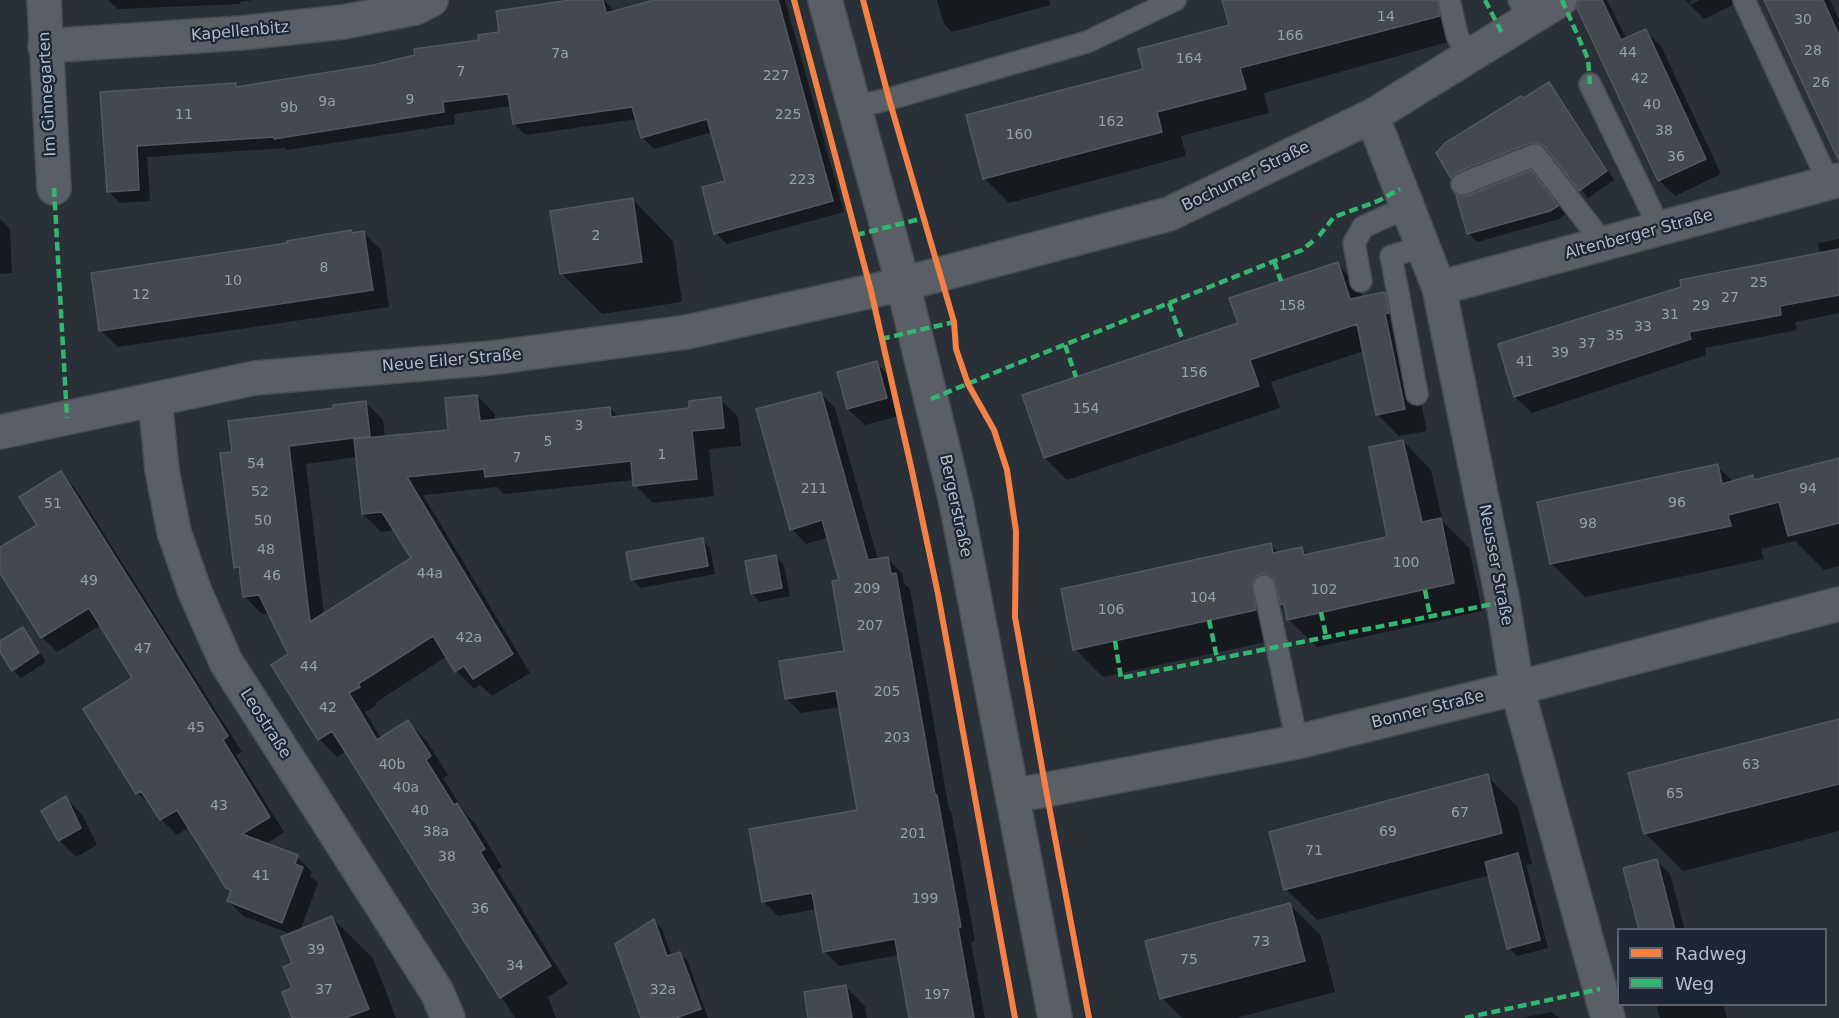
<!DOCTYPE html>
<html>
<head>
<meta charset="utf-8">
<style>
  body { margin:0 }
  #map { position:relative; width:1839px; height:1018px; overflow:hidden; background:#2a3038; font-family:"DejaVu Sans",sans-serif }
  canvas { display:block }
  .legend { position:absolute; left:1617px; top:928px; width:210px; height:78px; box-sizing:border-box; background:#1d2633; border:2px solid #59626f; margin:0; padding:8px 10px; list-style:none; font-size:18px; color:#b4bcc9 }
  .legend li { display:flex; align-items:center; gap:12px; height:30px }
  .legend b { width:30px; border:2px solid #59626f }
</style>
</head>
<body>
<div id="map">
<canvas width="1839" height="1018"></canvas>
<ul class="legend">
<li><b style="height:8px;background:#f48246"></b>Radweg</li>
<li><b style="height:8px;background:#33b770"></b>Weg</li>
</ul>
</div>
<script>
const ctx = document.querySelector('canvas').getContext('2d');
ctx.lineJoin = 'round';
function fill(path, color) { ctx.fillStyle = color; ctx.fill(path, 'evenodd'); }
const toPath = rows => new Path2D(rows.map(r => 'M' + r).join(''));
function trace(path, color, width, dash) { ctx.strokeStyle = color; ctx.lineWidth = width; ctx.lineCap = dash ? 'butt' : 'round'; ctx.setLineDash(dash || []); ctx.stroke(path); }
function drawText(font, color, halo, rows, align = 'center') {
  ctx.font = font + ' "DejaVu Sans",sans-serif'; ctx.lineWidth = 4.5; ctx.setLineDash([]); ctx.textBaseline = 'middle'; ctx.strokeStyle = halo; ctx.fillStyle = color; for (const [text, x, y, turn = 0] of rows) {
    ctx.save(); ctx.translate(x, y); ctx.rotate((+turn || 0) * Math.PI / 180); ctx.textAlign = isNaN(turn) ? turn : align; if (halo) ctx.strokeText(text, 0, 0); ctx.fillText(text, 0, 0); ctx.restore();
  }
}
const shadow = toPath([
  [108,0,253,0,240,2,240,4,118,9],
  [580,0,604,0,612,9,614,13,660,0,785,0,844,212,727,244,716,233,727,182,712,132,654,149,642,137,637,119,526,135,514,124,511,106,454,114,455,124,287,150,285,148,147,157,150,201,120,203,109,192,102,93,235,84,239,88,373,67,481,41],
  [937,0,1049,0,1050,5,952,32,944,24],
  [1239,0,1453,0,1463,38,1264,93,1269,113,1181,136,1186,156,1009,203,984,178,1145,70,1231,26],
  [1580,0,1607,0,1627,39,1646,31,1661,46,1721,174,1675,196,1659,180],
  [1686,0,1693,0,1690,2,1690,5,1700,0,1742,0,1704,19,1689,4],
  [1766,0,1830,0,1839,20,1839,141],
  [1549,84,1557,92,1614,180,1588,198,1551,153,1547,150,1539,151,1460,185,1452,177,1438,153],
  [1539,180,1565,214,1559,219,1477,242,1469,233,1467,197],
  [633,200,673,241,682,302,602,314,561,273],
  [0,219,10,229,12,273,0,274],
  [351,232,353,234,364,233,381,250,389,307,118,347,101,331],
  [1839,239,1839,313,1795,322,1797,330,1705,348,1706,355,1532,413,1515,397,1500,345,1820,255,1818,243],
  [1337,264,1359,286,1363,298,1384,294,1406,316,1407,336,1427,431,1399,436,1377,414,1364,351,1271,382,1280,408,1067,480,1045,458,1240,323],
  [876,363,893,380,903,415,865,425,848,409],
  [820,393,835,408,878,560,887,558,902,573,904,583,910,589,949,809,951,811,975,941,971,942,985,1018,911,1018,899,955,839,966,824,951,817,909,778,916,763,901,859,811,840,707,801,713,786,698,846,652,841,582,829,537,806,544,792,529],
  [477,396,495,414,495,421,610,408,619,417,691,409,720,399,738,417,741,446,709,449,714,496,653,503,635,485,634,480,504,494,497,487,423,495,530,673,492,696,480,685,474,689,456,671,447,656,375,703,377,705,365,712,382,739,408,722,426,740,448,775,443,778,465,813,475,823,502,867,497,870,568,984,548,997,556,1018,515,1018,347,751,337,757,319,739,290,655,270,613,262,614,244,596,241,573,235,567,234,454,336,410,365,402,383,420,385,438,450,431],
  [357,457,363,514,381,532,395,530,413,559,324,615,306,464],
  [1403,441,1431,470,1443,522,1469,548,1482,611,1317,647,1288,619,1286,608,1283,605,1279,612,1284,638,1103,677,1075,649,1270,545,1279,553,1302,548,1308,555,1389,538],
  [1839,460,1839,566,1824,570,1795,541,1761,549,1764,559,1585,597,1551,563,1717,466,1734,482,1753,477,1756,481],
  [60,473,75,488,242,752,236,755,284,832,264,845,297,857,312,872,310,876,318,883,300,931,332,918,373,958,396,1018,293,1018,294,964,291,934,243,916,228,901,232,892,189,827,177,835,162,820,154,807,137,793,134,678,101,625,57,652,42,637,0,571,0,549,39,525],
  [702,539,710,548,715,574,641,588,633,580,627,553],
  [776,557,784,565,790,596,760,602,752,594],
  [22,629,30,637,46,662,21,678,13,670,0,649,0,643],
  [1839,720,1839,831,1683,871,1645,833],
  [1487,776,1518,807,1532,864,1526,865,1548,948,1517,956,1509,948,1490,875,1317,920,1286,889],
  [66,798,82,815,97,845,76,857,59,840,43,812],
  [1657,861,1670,874,1685,930,1641,930],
  [1290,905,1321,936,1335,992,1236,1018,1182,1018,1162,998],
  [654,921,662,929,672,956,680,953,688,962,708,1018,643,1018],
  [845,986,865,1006,867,1018,810,1018],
  [1656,1004,1723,1004,1727,1018,1660,1018],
  [1552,1012,1559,1018,1521,1018]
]);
const building = toPath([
  [570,0,603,0,606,13,654,0,778,0,833,201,714,234,702,187,725,181,707,119,641,138,632,107,513,124,508,94,443,102,444,112,274,139,274,137,137,146,139,190,107,192,100,92,236,83,236,87,373,65,415,55,414,49,479,40,478,35,499,32,496,11,570,0],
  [1222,0,1437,0,1440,16,1240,68,1246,89,1157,112,1162,132,983,179,966,115,1143,69,1138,49,1229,25,1222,0],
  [1579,0,1602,0,1621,40,1646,29,1706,159,1658,181,1577,8,1579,0],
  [1764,0,1823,0,1839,35,1839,161,1764,0],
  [1549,82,1607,171,1579,191,1545,147,1538,143,1530,143,1457,172,1451,178,1436,153,1445,143,1521,96,1524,98,1549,82],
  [1531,170,1558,206,1550,211,1467,234,1456,195,1467,196,1531,170],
  [633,198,642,262,560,274,550,211,633,198],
  [351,230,352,233,364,231,373,290,99,331,91,273,287,243,287,241,351,230],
  [1839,249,1839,295,1780,306,1781,315,1689,332,1691,339,1514,397,1498,344,1681,287,1680,280,1839,249],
  [1338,262,1350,299,1385,292,1389,313,1385,314,1405,409,1376,415,1357,324,1250,360,1259,386,1044,458,1022,395,1238,323,1229,298,1338,262],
  [877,361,887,398,847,409,837,372,877,361],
  [821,392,868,560,888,557,891,574,896,573,935,795,937,795,961,927,958,927,974,1018,909,1018,895,939,823,952,812,893,762,902,749,829,857,810,836,691,785,699,779,661,844,651,832,581,839,580,822,520,790,530,756,409,821,392],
  [477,395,480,421,610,407,611,417,689,408,689,401,721,397,724,428,692,431,697,479,633,486,631,461,485,477,484,469,407,477,513,654,473,679,464,666,455,672,433,636,358,684,360,687,349,693,377,740,408,720,431,756,426,760,454,805,457,803,485,849,480,852,551,966,500,998,332,731,318,740,271,665,288,654,259,595,243,597,239,567,234,568,220,453,232,452,228,421,334,408,333,405,366,401,370,436,289,446,310,622,411,558,382,512,362,514,354,439,448,430,445,398,477,395],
  [1403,440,1422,522,1441,518,1454,583,1287,620,1284,604,1281,605,1274,578,1268,574,1262,573,1255,577,1252,583,1256,610,1073,650,1061,589,1271,543,1273,553,1302,547,1304,555,1387,537,1369,447,1403,440],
  [1839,458,1839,523,1788,536,1779,502,1728,515,1731,526,1550,564,1537,502,1718,464,1722,484,1753,475,1754,480,1839,458],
  [61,471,228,736,223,740,270,817,242,834,298,855,295,864,303,867,282,923,227,901,231,890,226,888,177,810,160,820,141,791,136,794,83,709,132,678,89,608,41,638,0,573,0,547,37,525,19,497,61,471],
  [703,538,708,566,631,580,626,552,703,538],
  [776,555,782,588,751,594,745,561,776,555],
  [23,627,39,653,12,671,0,652,0,641,23,627],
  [1839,719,1839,784,1644,834,1628,773,1839,719],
  [1488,774,1502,833,1284,890,1269,832,1488,774],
  [66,796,81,828,58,841,41,811,66,796],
  [1518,853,1540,940,1507,949,1485,862,1518,853],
  [1657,859,1675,930,1639,930,1623,868,1657,859],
  [1290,903,1305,961,1160,999,1145,941,1290,903],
  [332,916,369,1009,345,1018,292,1018,282,992,292,988,283,967,292,963,281,937,332,916],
  [654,919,667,956,680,952,701,1009,676,1018,641,1018,615,944,654,919],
  [846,985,852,1018,808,1018,804,992,846,985]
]);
const service = toPath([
  [1449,0,1457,35,1468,57],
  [1519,0,1529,19],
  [1744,0,1829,183],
  [1590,84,1660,229],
  [855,107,889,99,1087,42,1175,0],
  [1462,184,1535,155,1604,244],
  [1361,281,1354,243,1363,227,1407,207],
  [1417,394,1391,256,1423,247],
  [1264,586,1297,742]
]);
const minor = toPath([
  [44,0,54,188],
  [45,46,241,33,343,22,415,8,431,0],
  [1372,116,1439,288,1503,602,1517,688,1608,1018],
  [1439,288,1839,180],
  [155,399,162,470,174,532,195,592,226,662,437,992,448,1018],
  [0,432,255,378,491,358,687,332,903,284,1169,214,1372,116,1560,0],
  [1013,796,1297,742,1517,688,1839,604]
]);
const tertiary = toPath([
  [825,0,903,284,956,502,1055,1018]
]);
const quiet = toPath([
  [1485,0,1503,35],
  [1562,0,1588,59,1590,84],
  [54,188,67,418],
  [856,235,924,218],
  [1319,236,1334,217,1378,201,1400,189],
  [1274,261,1281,281],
  [1169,303,1183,341],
  [881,339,954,322],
  [1065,345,1076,377],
  [931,399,1006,368,1302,250,1313,241],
  [1425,590,1430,616],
  [1321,612,1326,636],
  [1209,620,1217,658],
  [1115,641,1121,678,1503,602],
  [1465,1018,1600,989]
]);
const cycleway = toPath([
  [794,0,871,291,912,471,938,594,1015,1018],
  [863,0,889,99,954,322,956,349,968,384,994,430,1007,470,1016,531,1015,617,1046,790,1089,1018]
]);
const numberNames = [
  ["14",1386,17],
  ["30",1803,20],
  ["166",1290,36],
  ["28",1813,51],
  ["44",1628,53],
  ["7a",560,54],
  ["164",1189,59],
  ["7",461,72],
  ["227",776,76],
  ["42",1640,79],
  ["26",1821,83],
  ["9",410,100],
  ["9a",327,102],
  ["40",1652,105],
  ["9b",289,108],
  ["11",184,115],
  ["225",788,115],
  ["162",1111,122],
  ["38",1664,131],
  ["160",1019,135],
  ["36",1676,157],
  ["223",802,180],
  ["2",596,236],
  ["8",324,268],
  ["10",233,281],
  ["25",1759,283],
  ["12",141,295],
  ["27",1730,298],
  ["158",1292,306],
  ["29",1701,306],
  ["31",1670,315],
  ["33",1643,327],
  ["35",1615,336],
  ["37",1587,344],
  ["39",1560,353],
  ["41",1525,362],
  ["156",1194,373],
  ["154",1086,409],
  ["3",579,426],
  ["5",548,442],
  ["1",662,455],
  ["7",517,458],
  ["54",256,464],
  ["211",814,489],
  ["94",1808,489],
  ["52",260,492],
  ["96",1677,503],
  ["51",53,504],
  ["50",263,521],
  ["98",1588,524],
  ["48",266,550],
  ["100",1406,563],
  ["44a",430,574],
  ["46",272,576],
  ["49",89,581],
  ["209",867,589],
  ["102",1324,590],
  ["104",1203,598],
  ["106",1111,610],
  ["207",870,626],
  ["42a",469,638],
  ["47",143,649],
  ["44",309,667],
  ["205",887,692],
  ["42",328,708],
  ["45",196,728],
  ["203",897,738],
  ["40b",392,765],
  ["63",1751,765],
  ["40a",406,788],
  ["65",1675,794],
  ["43",219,806],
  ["40",420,811],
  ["67",1460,813],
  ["38a",436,832],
  ["69",1388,832],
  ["201",913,834],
  ["71",1314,851],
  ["38",447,857],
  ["41",261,876],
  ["199",925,899],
  ["36",480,909],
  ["73",1261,942],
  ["39",316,950],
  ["75",1189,960],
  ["34",515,966],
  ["37",324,990],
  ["32a",663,990],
  ["197",937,995]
];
const streetNames = [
  ["Kapellenbitz",240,32,-5],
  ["Im Ginnegarten",48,94,-93],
  ["Bochumer Straße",1246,177,-26],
  ["Altenberger Straße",1639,235,-15],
  ["Neue Eiler Straße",452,361,-5],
  ["Bergerstraße",955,506,78],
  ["Neusser Straße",1495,565,79],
  ["Bonner Straße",1428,710,-14],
  ["Leostraße",265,724,57]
];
fill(shadow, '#0007');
fill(building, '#444950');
trace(building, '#52575f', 1.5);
trace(service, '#484c53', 24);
trace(minor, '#484c53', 36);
trace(tertiary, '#484c53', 36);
trace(service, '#5a5e66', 21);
trace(minor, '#5a5e66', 33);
trace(tertiary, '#5a5e66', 33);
trace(quiet, '#33b770', 4.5, [9, 4.5]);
trace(cycleway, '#f48246', 6);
drawText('14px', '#989fab', null, numberNames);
drawText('16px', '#b4bcc9', '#1d2633', streetNames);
</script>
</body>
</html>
